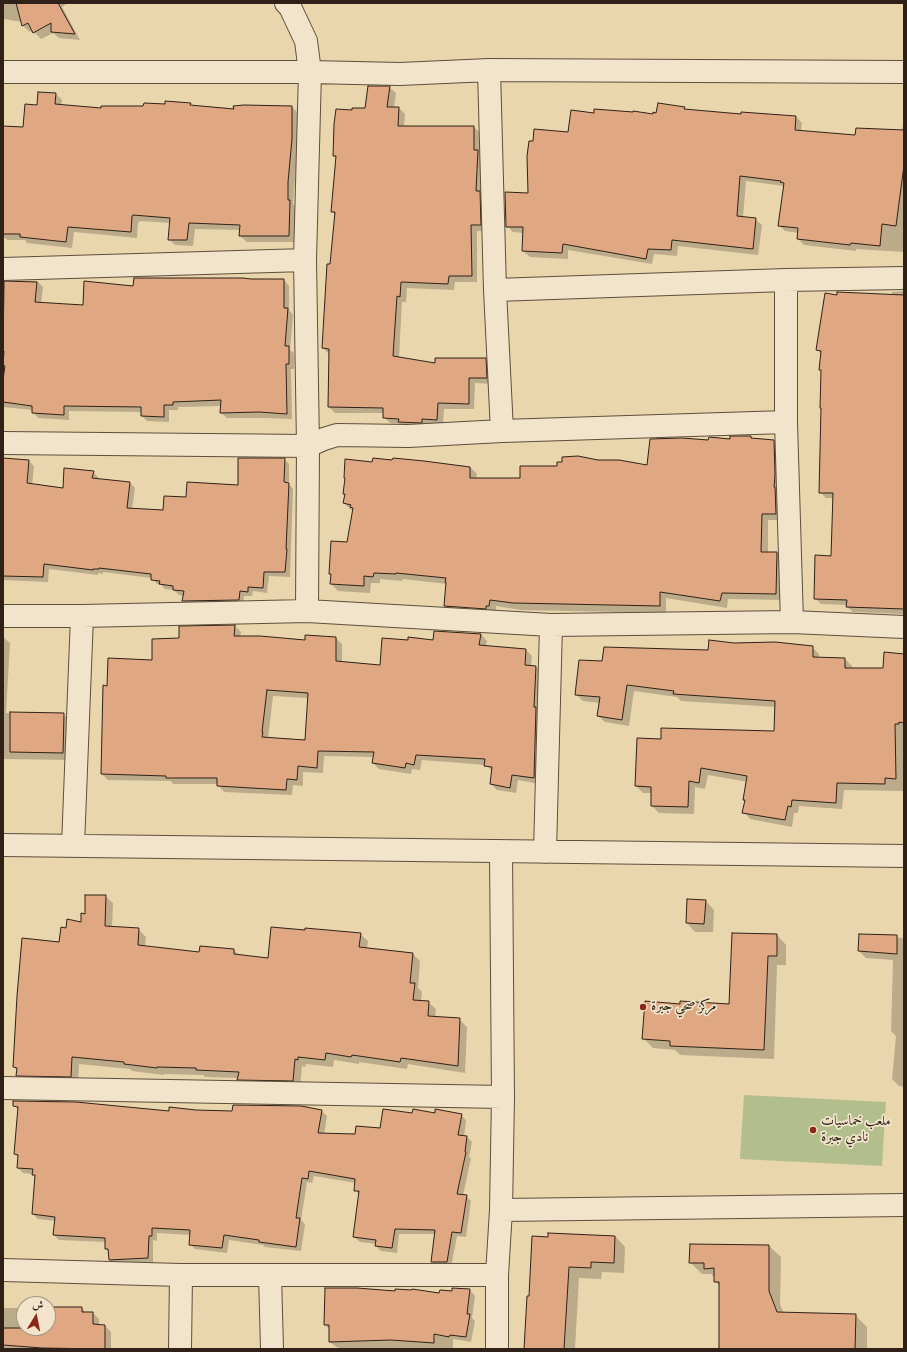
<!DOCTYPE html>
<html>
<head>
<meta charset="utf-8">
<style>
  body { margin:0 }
  #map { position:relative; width:907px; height:1352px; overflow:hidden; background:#ead6ad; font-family:"IM FELL French Canon",Amiri,serif }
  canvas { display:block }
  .frame { position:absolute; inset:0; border:4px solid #2f2117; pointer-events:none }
  .north { position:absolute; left:16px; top:1296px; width:40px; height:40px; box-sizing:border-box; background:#f1e4ca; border:1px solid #a39682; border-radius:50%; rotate:10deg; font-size:11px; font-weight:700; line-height:16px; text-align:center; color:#2f2117 }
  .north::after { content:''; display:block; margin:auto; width:14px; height:18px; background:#8f2418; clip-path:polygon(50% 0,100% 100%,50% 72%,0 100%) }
</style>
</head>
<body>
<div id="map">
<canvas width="907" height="1352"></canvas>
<div class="frame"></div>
<div class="north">ش</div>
</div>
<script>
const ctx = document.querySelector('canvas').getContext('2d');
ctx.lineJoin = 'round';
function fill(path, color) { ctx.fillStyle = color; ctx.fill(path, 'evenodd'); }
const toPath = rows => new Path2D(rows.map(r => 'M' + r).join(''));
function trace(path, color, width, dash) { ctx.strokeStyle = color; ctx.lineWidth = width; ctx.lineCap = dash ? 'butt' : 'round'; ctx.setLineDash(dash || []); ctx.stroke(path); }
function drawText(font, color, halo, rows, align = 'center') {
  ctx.font = font + ' "IM FELL French Canon",Amiri,serif'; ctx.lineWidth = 3.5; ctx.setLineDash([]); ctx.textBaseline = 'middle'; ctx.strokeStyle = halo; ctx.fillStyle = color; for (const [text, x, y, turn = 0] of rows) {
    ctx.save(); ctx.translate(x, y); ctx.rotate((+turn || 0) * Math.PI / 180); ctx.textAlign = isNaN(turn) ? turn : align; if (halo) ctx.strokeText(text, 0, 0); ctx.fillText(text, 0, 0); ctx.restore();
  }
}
const green = toPath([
  [744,1095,886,1102,882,1166,740,1159]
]);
const shadow = toPath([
  [3,3,68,3,62,7,80,40,59,38,53,33,41,39,33,31,30,32,23,26,22,22,4,19],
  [389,87,396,93,394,108,399,108,405,114,404,127,474,127,480,133,480,154,483,158,486,231,477,231,477,282,455,282,454,290,407,288,406,302,402,302,399,358,436,364,485,359,492,366,493,384,475,383,474,409,444,409,443,425,406,428,402,424,390,423,384,417,384,413,335,413,329,407,329,354,323,348,335,215,332,211,337,158,334,156,353,111,366,109],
  [56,94,62,100,61,106,102,109,190,104,193,106,235,110,244,106,292,107,298,113,298,146,294,189,293,204,296,207,295,242,247,242,240,236,241,230,195,229,193,246,175,245,169,239,171,223,140,221,138,223,137,238,74,232,72,248,27,243,25,240,8,240,3,237,3,128,24,128,38,106],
  [684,108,687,110,742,115,796,117,802,123,801,131,856,136,902,131,904,118,904,252,856,249,856,251,804,245,798,239,799,233,785,231,779,225,784,186,746,181,743,217,755,219,762,225,758,255,678,246,677,256,654,254,652,264,568,250,568,259,530,257,523,251,524,233,513,232,507,226,569,133,595,114,654,115],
  [284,280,289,286,289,310,293,315,290,350,294,353,294,369,291,369,292,419,265,418,227,418,221,413,222,406,178,407,178,410,169,410,169,422,147,421,142,416,142,412,69,411,69,420,38,418,33,412,33,410,3,407,3,282,37,281,43,287,41,304,84,306,134,287],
  [904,291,904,614,853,612,847,607,847,605,821,604,815,598,832,557,834,498,826,498,820,492,822,409,821,408,822,371,820,370,822,354,817,350,838,296,892,296,892,292],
  [751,437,753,439,774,441,780,448,783,520,768,520,768,553,777,553,784,560,783,600,728,599,727,608,666,598,666,613,521,610,496,606,496,612,452,613,445,606,447,584,403,579,402,581,380,579,380,583,371,583,370,593,338,591,331,584,332,575,330,574,348,543,354,510,351,510,344,503,346,496,344,494,373,463,470,467,477,474,476,479,521,479,558,467,598,461,648,466,709,442,731,440],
  [284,459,289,464,289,484,293,489,290,577,269,576,267,593,253,591,252,596,244,596,243,605,188,606,183,601,184,596,179,595,174,590,165,589,161,585,157,584,152,578,103,572,103,574,98,573,98,575,49,569,48,582,3,580,3,462,29,461,34,466,32,485,64,489,93,472,98,477,98,480,130,483,135,488,132,509,164,511,187,498,239,486],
  [235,626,241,632,240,637,306,641,336,638,342,644,342,663,381,666,434,641,481,634,487,641,486,646,526,650,532,656,531,666,536,667,542,673,540,784,518,780,516,793,497,790,491,784,492,771,486,765,422,760,420,770,412,769,411,774,379,769,373,763,374,757,324,756,323,773,303,772,303,786,293,785,292,795,224,792,218,785,218,784,173,784,171,781,108,780,102,774,108,687,153,661,180,639,180,627],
  [273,696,308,698,306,741,268,739],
  [3,637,10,643,6,713,63,714,71,722,71,760,3,759],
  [734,644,812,647,819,654,819,658,845,659,852,666,852,669,883,669,904,655,904,647,904,791,844,790,842,809,799,806,798,813,794,813,792,827,750,819,744,812,748,782,708,775,705,789,695,787,694,814,659,813,652,806,652,793,643,793,636,786,662,740,775,732,776,707,681,701,677,697,634,691,629,726,605,722,598,716,600,703,583,701,576,694,603,662,709,651],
  [105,896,113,903,112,927,138,929,146,937,145,947,200,953,234,950,240,956,268,959,360,934,368,941,367,949,413,954,420,961,418,988,422,992,421,1001,428,1002,436,1009,435,1018,459,1019,467,1027,465,1073,408,1064,407,1069,359,1062,359,1064,334,1060,333,1067,306,1064,305,1067,302,1066,300,1088,246,1087,238,1078,205,1077,203,1075,164,1074,164,1075,132,1071,130,1069,79,1064,78,1084,25,1083,17,1075,18,1071,14,1067,60,943,67,929,82,923,86,915],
  [706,901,714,910,713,932,695,932,687,923],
  [777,935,786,945,786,965,777,965,774,1059,680,1055,675,1050,653,1048,643,1038,681,1005,730,1005],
  [860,935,904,938,904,1087,899,1086,892,1079,896,1036,891,1031,893,960,866,958,859,951],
  [14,1105,170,1112,322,1111,327,1116,324,1134,356,1136,380,1129,413,1114,461,1115,466,1120,464,1137,467,1137,472,1142,469,1157,471,1158,463,1196,466,1196,471,1201,466,1237,457,1236,451,1267,437,1267,432,1262,436,1234,399,1234,397,1253,381,1251,376,1246,376,1244,360,1242,354,1237,360,1195,356,1191,356,1183,314,1176,312,1183,307,1182,301,1220,305,1224,301,1251,265,1247,263,1245,229,1240,227,1253,195,1249,190,1244,191,1235,157,1233,157,1241,153,1240,153,1263,115,1265,110,1260,109,1251,106,1249,106,1242,59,1240,54,1235,56,1221,38,1219,33,1214,36,1177,33,1174,23,1173,18,1168,19,1158,15,1154,19,1111],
  [615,1236,625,1247,624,1273,602,1272,601,1279,579,1278,575,1349,525,1349,530,1297,549,1238],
  [769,1246,781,1257,780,1304,784,1314,855,1315,867,1327,867,1349,720,1349,720,1286,715,1281,715,1278,711,1274,702,1274,690,1262],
  [453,1289,470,1290,475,1296,472,1318,475,1321,471,1342,453,1339,453,1349,338,1349,338,1347,336,1347,330,1342,330,1330,325,1325,395,1292,440,1294,453,1292],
  [3,1308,24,1308,24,1328,48,1328,48,1308,82,1308,86,1313,93,1313,99,1319,99,1325,105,1326,111,1332,111,1349,3,1349]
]);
const building = toPath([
  [16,3,58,3,75,34,51,32,51,23,33,33,28,23,22,26,16,3],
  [368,86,390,86,387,107,399,107,398,126,474,126,474,150,478,150,476,191,480,191,481,225,471,225,472,276,449,276,448,284,401,282,400,297,397,296,393,356,435,363,435,358,486,358,487,378,469,378,469,404,438,403,437,420,422,419,422,423,398,422,399,419,383,418,383,408,328,407,329,349,322,348,327,264,330,264,335,212,331,212,336,156,333,156,334,124,336,109,352,110,352,108,365,108,368,86],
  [38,92,56,93,55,104,101,108,101,106,143,106,144,103,165,104,165,101,191,103,190,105,234,109,233,106,244,105,292,106,292,139,288,182,288,200,290,200,289,236,239,236,240,225,189,223,187,240,168,240,170,218,133,215,132,216,131,232,68,227,66,242,20,237,20,234,3,234,3,126,23,127,25,104,37,105,38,92],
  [658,103,685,107,684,109,741,114,741,112,796,116,795,130,855,135,856,128,904,130,904,165,896,226,882,224,880,246,851,243,850,245,797,239,798,228,778,226,784,183,780,182,781,181,740,176,737,216,756,218,753,249,672,240,671,250,648,249,646,259,563,244,562,253,522,251,523,227,506,227,505,192,528,193,527,156,529,141,533,141,534,129,568,132,571,110,594,113,594,109,633,112,633,111,653,114,653,112,656,113,658,103],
  [134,278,243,278,251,279,284,279,284,308,288,308,285,346,289,346,289,364,286,364,287,414,259,412,220,413,221,400,173,402,173,405,164,405,164,417,141,416,141,407,64,406,64,415,32,413,32,406,3,402,3,379,5,366,3,365,4,351,3,351,4,281,37,282,35,302,83,305,84,281,133,286,134,278],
  [837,292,904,295,904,609,846,607,847,600,814,599,815,555,831,556,833,493,819,493,821,408,820,408,821,370,819,370,821,351,816,350,825,293,837,295,837,292],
  [730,436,751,436,751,438,774,440,775,475,774,487,775,487,776,514,762,514,761,552,777,552,776,594,722,593,720,601,660,592,660,606,513,603,490,600,489,606,486,606,486,609,444,606,446,582,445,582,446,578,396,573,396,574,374,573,373,577,364,576,364,586,330,584,331,574,329,574,331,541,347,542,353,508,350,507,351,505,343,503,345,494,343,494,345,478,344,478,345,459,372,462,373,458,392,460,393,458,424,461,470,467,470,478,520,478,520,466,557,466,557,462,562,462,562,457,578,456,598,460,619,460,647,465,650,439,682,438,708,440,709,437,730,439,730,436],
  [3,458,29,460,27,483,63,488,64,468,94,471,92,478,130,482,127,508,163,510,164,496,186,497,187,482,238,485,238,458,285,458,284,482,289,483,286,549,287,549,285,572,264,572,263,588,248,587,248,592,240,591,239,600,182,601,184,591,173,590,173,586,159,584,160,581,151,580,151,574,99,568,99,569,93,569,93,570,44,564,43,577,3,576,3,458],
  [235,625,234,636,260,636,305,640,305,635,336,637,336,661,380,665,382,638,408,640,408,637,433,640,434,631,481,634,479,645,526,649,525,665,536,666,534,707,536,707,534,778,512,775,510,788,490,784,492,767,484,766,485,759,416,755,414,765,406,763,405,768,372,763,374,752,318,751,317,768,298,766,297,780,287,779,286,790,217,786,217,778,166,778,166,776,101,774,103,685,107,686,108,658,152,660,152,639,179,638,179,626,235,625],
  [267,690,308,693,305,740,262,737,263,732,262,732,267,690],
  [709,640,734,643,775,642,813,646,813,657,845,658,845,668,883,668,884,652,904,654,904,723,899,722,899,724,895,724,896,779,885,778,885,784,837,783,836,803,792,800,791,807,788,806,785,820,742,813,745,800,743,800,747,776,701,768,699,783,689,781,688,807,651,806,651,787,635,786,637,738,661,739,661,728,774,731,775,701,673,694,674,691,627,685,622,720,597,716,600,697,575,695,579,660,602,661,604,647,708,650,709,640],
  [10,712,64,713,63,753,10,752,10,712],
  [85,895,106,895,105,926,139,928,138,945,199,952,200,946,234,949,234,954,268,958,271,927,305,930,305,928,361,933,359,947,413,953,410,983,415,983,413,1000,429,1001,428,1016,460,1018,458,1066,401,1058,400,1062,352,1055,351,1057,326,1053,325,1060,298,1057,298,1060,295,1059,293,1081,237,1080,239,1072,196,1070,196,1068,157,1067,157,1068,124,1064,124,1062,72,1057,71,1077,16,1076,17,1068,13,1067,17,996,22,938,59,942,61,927,66,928,67,919,81,922,81,913,85,914,85,895],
  [687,899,706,900,704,924,686,923,687,899],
  [732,933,777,934,777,956,768,956,764,1050,670,1046,670,1041,642,1039,645,1001,680,1004,680,1001,729,1004,732,933],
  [859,934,897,935,897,954,858,951,859,934],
  [13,1101,76,1102,169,1111,169,1107,196,1110,232,1111,233,1105,301,1106,322,1110,318,1133,355,1134,356,1126,380,1128,383,1109,412,1113,413,1109,435,1113,435,1109,462,1114,458,1135,467,1136,465,1152,466,1152,457,1194,467,1195,461,1233,452,1232,447,1262,431,1262,435,1230,395,1229,392,1248,375,1246,376,1240,353,1237,359,1191,354,1191,355,1179,309,1171,308,1179,302,1178,296,1218,300,1218,296,1247,259,1242,259,1240,224,1235,222,1248,189,1245,190,1230,152,1228,152,1236,149,1236,148,1258,109,1260,108,1249,105,1249,105,1238,53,1235,55,1217,32,1214,35,1175,32,1175,33,1169,17,1168,18,1155,14,1154,18,1107,13,1106,13,1101],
  [548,1233,615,1236,614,1263,591,1262,591,1268,569,1267,564,1349,524,1349,527,1296,529,1296,532,1236,548,1237,548,1233],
  [690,1244,769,1245,769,1291,777,1312,856,1314,855,1349,719,1349,719,1282,714,1282,714,1268,704,1269,704,1263,689,1263,690,1244],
  [325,1288,357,1288,395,1291,395,1289,412,1290,412,1289,439,1293,440,1290,452,1291,452,1288,470,1289,467,1314,470,1314,466,1337,450,1335,449,1337,434,1334,434,1343,391,1340,329,1342,329,1325,324,1325,325,1288],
  [48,1307,82,1307,82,1312,93,1312,93,1324,105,1325,105,1349,42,1348,3,1345,3,1328,48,1328,48,1307]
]);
const minor = toPath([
  [286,3,290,7,306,41,310,72,305,260,308,446,307,611],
  [489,70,495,290,502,431],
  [3,72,310,72,400,74,489,70,904,72],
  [3,269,305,260],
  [786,280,786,422,792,622],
  [495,290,786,280,904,278],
  [3,443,308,446,324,439,337,435,408,436,502,431,786,422],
  [3,616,82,616,307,611,551,625,792,622,904,627],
  [3,845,904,856],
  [73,846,82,616],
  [545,852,551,625],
  [3,1088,503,1097],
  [501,1210,904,1205],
  [3,1270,181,1275,497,1275],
  [270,1275,272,1349],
  [180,1349,181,1275],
  [497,1349,497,1275,501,1210,503,1097,501,852]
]);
const markers = [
  [643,1007,4,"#8f2418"],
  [813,1130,4,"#8f2418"]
];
const poiNames = [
  ["مركز صحي جبرة",651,1007],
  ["ملعب خماسيات",821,1122],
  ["نادي جبرة",821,1138]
];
fill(green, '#b2bf8d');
fill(shadow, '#0003');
fill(building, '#e0a783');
trace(building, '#2f2117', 1);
trace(minor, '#5e4e3c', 24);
trace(minor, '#f1e4ca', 22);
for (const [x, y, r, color] of markers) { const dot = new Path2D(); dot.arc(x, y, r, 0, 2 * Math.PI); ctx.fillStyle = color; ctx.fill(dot); trace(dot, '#f1e4ca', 1.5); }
drawText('14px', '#2f2117', '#f1e4ca', poiNames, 'left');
</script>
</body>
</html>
